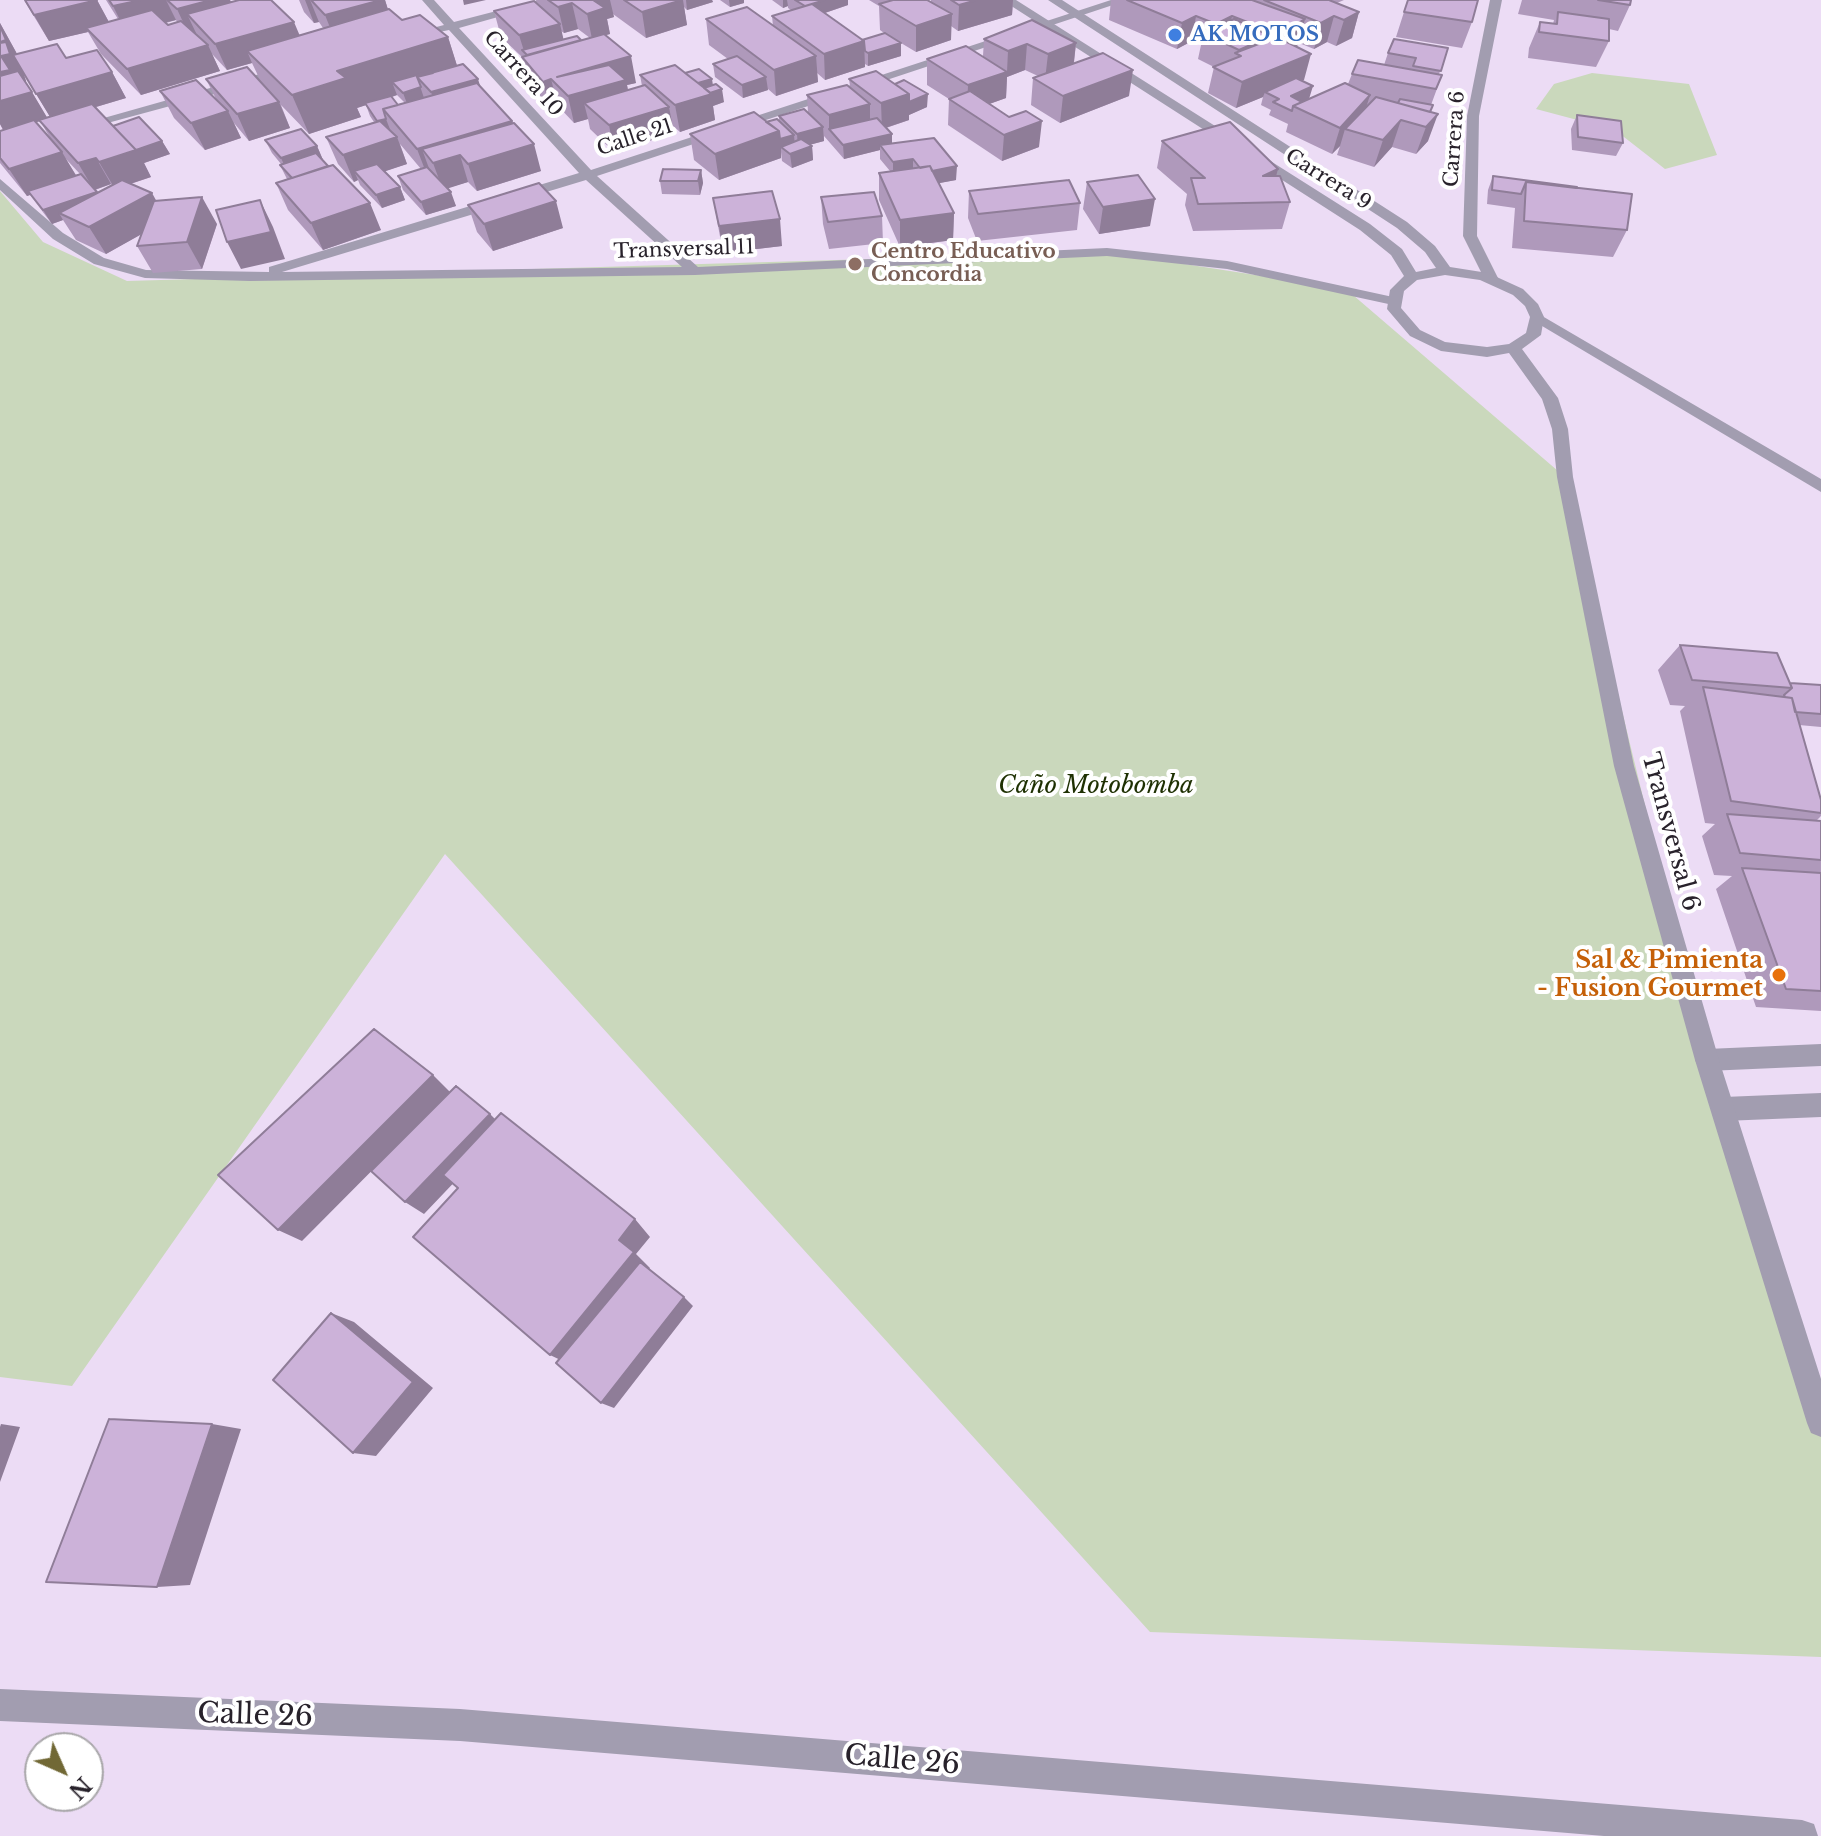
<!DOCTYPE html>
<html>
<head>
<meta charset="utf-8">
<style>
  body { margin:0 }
  #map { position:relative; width:1821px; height:1836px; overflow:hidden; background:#ecdcf5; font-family:"Libre Baskerville",serif }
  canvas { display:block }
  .north { position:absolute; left:24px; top:1732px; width:80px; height:80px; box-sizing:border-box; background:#fff; border:2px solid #a9a7aa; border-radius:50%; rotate:135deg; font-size:22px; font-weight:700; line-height:32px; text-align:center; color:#28222b }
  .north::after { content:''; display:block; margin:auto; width:28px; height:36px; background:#716835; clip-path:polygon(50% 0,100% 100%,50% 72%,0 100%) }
</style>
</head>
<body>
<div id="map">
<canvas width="1821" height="1836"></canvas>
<div class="north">N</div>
</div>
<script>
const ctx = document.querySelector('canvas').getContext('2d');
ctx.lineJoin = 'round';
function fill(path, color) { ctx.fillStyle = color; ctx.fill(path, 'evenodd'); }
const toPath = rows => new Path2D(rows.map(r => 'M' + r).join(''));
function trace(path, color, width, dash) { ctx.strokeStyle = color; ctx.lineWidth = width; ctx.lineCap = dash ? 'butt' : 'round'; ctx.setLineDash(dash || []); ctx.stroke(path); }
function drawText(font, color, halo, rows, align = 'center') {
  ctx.font = font + ' "Libre Baskerville",serif'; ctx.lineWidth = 8; ctx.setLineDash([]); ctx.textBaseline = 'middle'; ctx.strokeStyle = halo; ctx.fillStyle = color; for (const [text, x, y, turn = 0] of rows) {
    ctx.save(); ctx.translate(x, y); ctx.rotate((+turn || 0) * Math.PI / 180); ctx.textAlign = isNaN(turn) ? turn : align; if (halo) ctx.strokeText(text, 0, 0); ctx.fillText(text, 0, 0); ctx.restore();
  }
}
const green = toPath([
  [1592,73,1689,84,1717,155,1665,169,1615,130,1536,109,1554,84],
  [0,191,43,242,127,281,1107,252,1346,289,1565,477,1707,1060,1821,1423,1821,1657,1150,1632,445,854,72,1386,0,1377]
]);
const minor = toPath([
  [422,0,434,0,454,22,539,0,558,0,459,28,591,170,1111,0,1128,0,597,176,698,267,1107,248,1227,261,1393,297,1400,301,1393,305,1227,269,1107,256,695,275,250,281,145,278,94,264,53,239,0,190,0,179,63,233,104,258,146,270,269,272,269,267,579,173,449,30,406,39,406,35,444,25,422,0],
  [586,180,682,267,282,272,586,180],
  [1490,0,1502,0,1479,116,1477,236,1498,278,1491,282,1484,278,1463,236,1467,116,1490,0],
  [288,66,292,67,292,73,78,131,72,127,288,66],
  [1537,313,1821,479,1821,492,1532,320,1530,317,1537,313],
  [1821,1044,1821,1066,1707,1071,1699,1068,1695,1060,1699,1052,1707,1049,1821,1044],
  [1821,1093,1821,1117,1724,1121,1715,1117,1712,1109,1715,1101,1724,1097,1821,1093]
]);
const tertiary = toPath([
  [1002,0,1016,0,1370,224,1402,249,1416,272,1436,268,1425,252,1397,228,1048,0,1062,0,1407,222,1435,246,1450,267,1488,273,1523,289,1538,304,1544,317,1541,335,1522,349,1558,398,1568,429,1573,477,1634,766,1719,1060,1821,1379,1821,1437,1811,1433,1807,1423,1695,1060,1614,766,1557,477,1552,429,1542,399,1509,353,1487,357,1441,351,1410,336,1387,309,1390,290,1404,276,1391,255,1360,230,1002,0],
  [1445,275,1480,280,1513,295,1525,306,1530,317,1526,333,1509,344,1487,347,1445,342,1420,330,1401,308,1404,291,1417,280,1445,275],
  [0,1689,460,1709,1802,1820,1814,1824,1818,1836,1604,1836,460,1741,0,1721,0,1689]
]);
const wall = toPath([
  [24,0,97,0,109,22,118,19,106,0,230,0,231,2,300,35,323,28,319,22,314,23,304,12,299,0,385,0,388,10,402,20,448,37,457,66,481,88,512,121,541,171,477,191,468,182,447,188,456,206,426,215,403,190,398,176,421,169,400,144,407,164,385,171,400,187,405,200,382,208,360,185,358,180,354,182,338,164,326,137,374,122,370,116,366,105,357,108,361,117,309,134,281,105,290,128,249,141,234,123,241,138,205,150,174,118,160,91,216,99,206,79,261,82,252,63,227,70,212,54,220,71,141,95,101,54,88,32,49,41],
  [176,20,177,22,168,25,166,23],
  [397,95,405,103,398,105,392,97],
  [536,0,712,0,713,2,687,10,684,7,687,25,646,38,613,14,614,17,607,19,610,34,605,35,636,83,627,85,628,90,642,86,640,75,685,73,713,85,724,102,713,106,715,120,680,132,672,125,674,133,614,152,590,129,588,119,574,123,558,106,550,108,529,83,522,57,501,37,494,11,537,3],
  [578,29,590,38,581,40,563,39,561,31,564,33],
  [720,0,744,0,744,3,730,7],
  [772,0,848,0,848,5,825,13,862,40,884,33,880,30,879,6,869,0,927,0,931,2,931,0,1013,0,1012,15,958,31,951,26,951,40,916,52,896,40,901,56,868,66,865,64,865,67,825,80,817,73,818,82,776,96,768,89,768,90,743,98,715,77,713,64,728,59,709,45,706,19,773,26,772,16,791,10,788,8,788,6,783,8],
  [1111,0,1344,0,1337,3,1359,12,1352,38,1336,46,1327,42,1314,49,1299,43,1298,45,1296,46,1304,80,1302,81,1309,99,1348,84,1352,74,1384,65,1388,53,1448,48,1439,74,1442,75,1431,105,1428,141,1416,154,1392,147,1374,167,1337,155,1340,146,1332,154,1286,132,1288,124,1269,115,1271,110,1261,105,1263,97,1236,108,1208,93,1214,67,1198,59,1201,45,1192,41,1177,49,1109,20],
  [1522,0,1631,0,1630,5,1618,31,1609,29,1609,41,1596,67,1528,58,1529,48,1540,22,1553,24,1554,20,1518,14],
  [1404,12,1472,22,1462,48,1396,37],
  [0,23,17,54,66,58,112,72,126,98,96,107,113,126,162,141,170,154,144,163,151,177,130,184,156,201,217,224,202,269,153,273,137,246,141,234,106,254,76,240,63,220,52,224,30,195,27,196,0,163,0,131,3,130,0,124],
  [23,71,50,117,47,118,25,81,26,81],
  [40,121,52,141,36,122],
  [65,158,80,174,76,175],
  [111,184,112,185,98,193,95,190],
  [984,39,1076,43,1074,63,1129,96,1060,123,1031,105,1033,78,1038,76,1025,70,1007,77,1006,98,989,104,1039,147,1002,161,948,125,949,99,927,85,927,59,983,56],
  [849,79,927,107,909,115,909,120,886,128,892,144,956,180,939,183,954,213,953,240,900,247,879,200,879,173,890,171,880,159,880,150,844,159,824,136,824,141,809,145,812,146,813,160,792,168,782,161,781,152,781,158,719,180,694,160,690,134,779,121,779,116,808,113,807,95,850,86],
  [1577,115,1623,143,1616,156,1572,150,1571,129],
  [265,140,317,146,323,160,381,230,323,250,288,210,276,183,287,179,280,165,281,164,272,153],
  [1162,141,1278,169,1276,176,1290,202,1282,229,1193,231,1185,205,1187,194,1157,168],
  [701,170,703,183,700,195,662,194,660,181],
  [1493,176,1577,187,1627,230,1613,257,1512,248,1515,208,1487,204,1488,190],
  [1087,182,1150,226,1099,234,1083,209],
  [969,191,1080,203,1077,230,977,241,968,218],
  [821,197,882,216,883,243,829,249,823,224],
  [713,198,782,246,723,253],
  [468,205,563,228,493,251,477,232],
  [1680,645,1790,683,1821,685,1821,727,1799,725,1821,800,1821,816,1816,821,1821,821,1821,1011,1756,1007,1716,889,1732,876,1714,875,1702,836,1715,824,1705,823,1680,711,1685,706,1670,705,1658,670]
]);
const shadedWall = toPath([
  [97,0,111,26,86,28,88,32,49,41,34,15],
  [141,0,166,0,176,20,126,32,113,6],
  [211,0,230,0,240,21,187,14,196,33,189,35,177,9],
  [305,0,310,0,319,22,314,23],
  [373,0,385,0,393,25,335,40,325,15],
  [463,0,486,0,464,5],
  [590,0,610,0,614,17,607,19,610,34,592,39,587,14],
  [683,0,687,25,646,38,642,12],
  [686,0,712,0,713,2,687,10],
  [729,0,744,0,744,3,730,7],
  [783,0,787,0,788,6,783,8],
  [825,0,848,0,848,5,807,19,806,6],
  [977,0,1013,0,1012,15,958,31,959,5],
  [572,3,578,29,564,33,558,7],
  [1359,12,1352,38,1336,46,1344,20],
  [952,14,951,40,916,52,916,26],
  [1196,16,1192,41,1177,49,1182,23],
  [1232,16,1227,42,1214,38,1216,24],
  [1334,16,1327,42,1314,49,1321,23],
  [1305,19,1298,45,1271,60,1278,34],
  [294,22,305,48,247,51,252,63,227,70,215,44],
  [0,23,16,52,22,66,21,66,26,81,18,82,32,92,48,119,4,131,0,124],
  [560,24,566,50,524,51,519,35],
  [1271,36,1264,62,1238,54,1239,50],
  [448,37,460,75,478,79,486,105,440,119,431,92,417,77,425,101,408,106,403,93,392,82,397,95,357,108,361,117,309,134,292,95,337,71],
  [864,41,865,67,825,80,824,54],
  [901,43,901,56,868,66,868,53],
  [1076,43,1073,69,1045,80,1048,54],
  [1027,44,1025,70,1007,77,1006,98,967,112,968,85,1007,72,1008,51],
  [208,45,220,71,141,95,127,69],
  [1311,54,1304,80,1269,94,1265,92,1263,97,1236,108,1242,82],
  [631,56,636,83,627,85,631,107,584,103,588,119,574,123,568,96,557,77],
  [816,56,818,82,776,96,774,70],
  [1133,70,1129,96,1060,123,1063,96],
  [112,72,126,98,52,120,36,94],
  [766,77,768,90,743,98,742,85],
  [551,79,558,106,550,108,543,82],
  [712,79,714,92,722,89,724,102,713,106,715,120,680,132,675,105,691,86],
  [1313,86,1309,99,1287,110,1291,96],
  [909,94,928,94,927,107,909,115,909,120,882,129,881,103],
  [1370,95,1362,121,1345,129,1340,146,1332,154,1340,128],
  [279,102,290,128,249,141,237,114],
  [870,104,870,130,829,129,829,115],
  [669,107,674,133,614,152,609,125],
  [228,111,241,138,205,150,191,123],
  [1438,114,1428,141,1416,154,1426,127],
  [386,119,391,132,377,121],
  [1401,120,1392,147,1374,167,1383,140],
  [512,121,519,148,460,155,468,182,443,190,433,163,422,149,431,174,427,175,417,149],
  [1042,121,1039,147,1002,161,1004,135],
  [823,127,824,141,798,148,797,134],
  [779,131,794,135,795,148,781,147,781,158,719,180,715,154],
  [892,134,892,148,880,145,880,150,844,159,843,145],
  [397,137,407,164,362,179,354,171,358,180,354,182,343,155],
  [162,141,170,154,144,163,151,177,115,189,99,162],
  [534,144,541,171,477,191,468,164],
  [317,146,323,160,287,171,281,158],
  [812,146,813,160,792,168,790,154],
  [62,152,78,179,27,196,9,169],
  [96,158,111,184,94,190,78,163],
  [913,159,913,172,893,176,893,162],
  [957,166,956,180,924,186,924,173],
  [1278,169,1271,196,1256,203,1263,176],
  [701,170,703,183,700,195,698,181],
  [400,187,405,200,382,208,376,195],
  [97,192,105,205,59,213,63,220,52,224,43,210],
  [451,192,456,206,426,215,421,202],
  [152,193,167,220,106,254,89,227],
  [202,197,217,224,202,269,187,242],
  [1155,199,1150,226,1099,234,1103,207],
  [260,200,273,227,285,259,241,269,227,242],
  [556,201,563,228,493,251,484,224],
  [370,203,381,230,323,250,311,223],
  [954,213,953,240,900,247,900,220],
  [780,219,782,246,723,253,719,226],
  [433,1075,450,1092,302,1241,278,1230],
  [490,1114,505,1129,424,1214,405,1202],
  [635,1219,650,1237,636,1254,650,1268,571,1365,550,1355,619,1240],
  [684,1297,693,1306,614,1408,601,1403],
  [331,1313,354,1322,433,1388,376,1456,353,1453],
  [1,1424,20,1427,0,1482,0,1427],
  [212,1424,241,1429,190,1585,157,1587]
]);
const building = toPath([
  [25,0,97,0,34,15,25,0],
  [109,0,141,0,113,6,109,0],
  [167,0,211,0,177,9,167,0],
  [239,0,271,0,294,22,215,44,187,14,239,0],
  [311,0,381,0,325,15,311,0],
  [548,0,593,0,605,8,587,14,572,3,558,7,548,0],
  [624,0,682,0,642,12,624,0],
  [795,0,825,0,805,6,795,0],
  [893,0,927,0,952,14,916,26,879,4,893,0],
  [951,0,977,0,959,5,951,0],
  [1127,0,1252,0,1305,19,1278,34,1232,16,1216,24,1196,16,1182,23,1127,0],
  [1264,0,1329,0,1359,12,1344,20,1334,16,1321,23,1264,0],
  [1408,0,1478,0,1472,22,1404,12,1408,0],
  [1598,0,1631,0,1630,5,1598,0],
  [534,1,560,24,519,35,494,11,534,1],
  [812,4,864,41,824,54,772,16,812,4],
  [747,7,816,56,774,70,706,19,747,7],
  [389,9,402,20,420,15,448,37,337,71,346,78,292,95,247,51,389,9],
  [152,10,168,25,181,21,208,45,127,69,86,28,152,10],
  [1558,12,1609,19,1609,41,1539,32,1540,22,1557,24,1558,12],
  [1234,19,1271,36,1239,50,1203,33,1234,19],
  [1032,20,1076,43,1048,54,1027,44,1008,51,984,39,1032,20],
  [0,26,6,40,0,42,0,26],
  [885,33,901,43,868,53,865,51,864,41,862,40,885,33],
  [604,34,631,56,557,77,609,65,626,80,568,96,551,79,543,82,522,57,604,34],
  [577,36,581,40,527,55,522,50,577,36],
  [1277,37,1311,54,1242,82,1213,67,1241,56,1235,53,1277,37],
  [1394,39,1448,48,1441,71,1413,66,1416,58,1388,53,1394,39],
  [6,42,10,54,1,56,10,70,0,72,0,43,6,42],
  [57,44,66,58,97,50,112,72,36,94,13,55,57,44],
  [966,46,1007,72,968,85,927,59,966,46],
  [1103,53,1133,70,1063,96,1033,78,1103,53],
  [737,56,766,77,742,85,713,64,737,56],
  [1358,60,1442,75,1436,89,1352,74,1358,60],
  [463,64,478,79,431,92,417,77,463,64],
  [675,65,712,94,675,105,640,75,675,65],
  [247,67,279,102,237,114,206,79,247,67],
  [699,69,712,79,698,83,685,73,699,69],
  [18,71,32,92,0,101,0,76,18,71],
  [431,71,433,73,417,77,421,87,403,93,392,82,431,71],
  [876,71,909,94,881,103,849,79,876,71],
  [1296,78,1313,86,1291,96,1302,102,1293,106,1292,111,1273,102,1279,99,1265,92,1296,78],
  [196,80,228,111,191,123,160,91,196,80],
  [904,80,928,94,909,102,909,94,895,84,904,80],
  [477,83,512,121,417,149,383,109,477,83],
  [1345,83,1370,95,1340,128,1293,106,1345,83],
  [716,84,722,89,710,93,704,88,716,84],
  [645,85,669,107,609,125,584,103,645,85],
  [847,85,870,104,829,115,807,95,847,85],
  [970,91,1009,117,1026,111,1042,121,1004,135,949,99,970,91],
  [391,96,398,105,383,109,386,119,377,121,365,103,391,96],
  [1376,97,1438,114,1426,127,1401,120,1383,140,1345,129,1376,97],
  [1400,99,1433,105,1430,112,1398,103,1400,99],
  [92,104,136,150,99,162,96,158,78,163,39,120,92,104],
  [804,109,823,127,797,134,779,116,804,109],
  [754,112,779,131,715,154,690,134,754,112],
  [1577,115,1621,121,1623,143,1578,137,1577,115],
  [139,117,162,141,136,150,113,126,139,117],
  [877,118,892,134,843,145,829,129,877,118],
  [777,119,794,135,780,139,779,131,766,122,777,119],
  [34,120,62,152,9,169,0,158,0,131,34,120],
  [380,121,397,137,343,155,326,137,380,121],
  [1230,122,1278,169,1263,176,1280,176,1290,202,1198,204,1191,178,1205,178,1162,141,1230,122],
  [514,123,534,144,468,164,460,155,433,163,422,149,514,123],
  [301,129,317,146,281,158,265,140,301,129],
  [934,138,957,166,932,171,930,166,920,168,913,159,893,162,880,145,934,138],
  [801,139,812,146,790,154,781,147,801,139],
  [316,153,328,166,292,178,280,165,316,153],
  [377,164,400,187,376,195,354,171,377,164],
  [333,165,370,203,311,223,276,183,333,165],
  [930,166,954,213,900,220,879,173,930,166],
  [427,167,451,192,421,202,398,176,427,167],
  [663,169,701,170,698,181,660,181,663,169],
  [81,174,97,192,43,210,28,191,81,174],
  [1138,175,1155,199,1103,207,1087,182,1138,175],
  [1493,176,1577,187,1576,188,1526,182,1521,194,1492,190,1493,176],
  [122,180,152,193,89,227,59,213,122,180],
  [1069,180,1080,203,978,214,969,191,1069,180],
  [1526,182,1632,194,1627,230,1524,221,1526,182],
  [539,183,556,201,484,224,468,205,539,183],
  [772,191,780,219,719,226,713,198,772,191],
  [874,192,882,216,828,222,821,197,874,192],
  [202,197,187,242,137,246,154,201,202,197],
  [260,200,271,232,227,242,216,210,260,200],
  [1680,645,1777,653,1792,688,1692,680,1680,645],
  [1790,683,1821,685,1821,714,1795,712,1792,698,1785,697,1784,695,1792,688,1790,683],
  [1703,687,1792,698,1821,800,1821,813,1731,801,1703,687],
  [1727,814,1821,821,1821,860,1740,853,1727,814],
  [1742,868,1821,873,1821,991,1786,989,1742,868],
  [374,1029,433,1075,278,1230,218,1175,374,1029],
  [456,1086,490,1114,405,1202,371,1171,456,1086],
  [501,1113,635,1219,619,1240,634,1252,550,1355,413,1237,458,1188,443,1175,501,1113],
  [640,1262,684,1297,601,1403,556,1363,640,1262],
  [331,1313,413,1382,353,1453,273,1380,331,1313],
  [109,1419,212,1424,157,1587,46,1582,109,1419]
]);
const markers = [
  [1175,35,8,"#3f7fe0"],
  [855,264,8,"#8d6e63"],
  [1779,975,8,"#e8710a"]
];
const farShopnames = [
  ["AK MOTOS",1191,35]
];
const farStreetnames = [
  ["Carrera 10",523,74,48],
  ["Calle 21",635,138,-18],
  ["Carrera 6",1455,139,-86],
  ["Carrera 9",1328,180,32],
  ["Transversal 11",684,250,-2]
];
const farEducationnames = [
  ["Centro Educativo",871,252],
  ["Concordia",871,275]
];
const parkNames = [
  ["Caño Motobomba",1096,786]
];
const streetNames = [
  ["Transversal 6",1670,832,75]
];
const foodNames = [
  ["Sal & Pimienta",1763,961],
  ["- Fusion Gourmet",1763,989]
];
const nearStreetnames = [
  ["Calle 26",255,1716,2],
  ["Calle 26",902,1761,5]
];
fill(green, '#cad8bc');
fill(minor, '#a29db0');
fill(tertiary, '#a29db0');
fill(wall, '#af99bb');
fill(shadedWall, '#8f7d98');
fill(building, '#ccb2d9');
trace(building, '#8f7d98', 2);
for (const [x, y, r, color] of markers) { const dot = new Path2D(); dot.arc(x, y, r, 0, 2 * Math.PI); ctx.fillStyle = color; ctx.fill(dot); trace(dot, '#fff', 3); }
drawText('bold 20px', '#366cbe', '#fff', farShopnames, 'left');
drawText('20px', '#28222b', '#fff', farStreetnames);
drawText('bold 20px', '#785e54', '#fff', farEducationnames, 'left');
drawText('italic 24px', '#1e3002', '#fff', parkNames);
drawText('24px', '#28222b', '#fff', streetNames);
drawText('bold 24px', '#c56008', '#fff', foodNames, 'right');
drawText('28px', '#28222b', '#fff', nearStreetnames);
</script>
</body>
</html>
